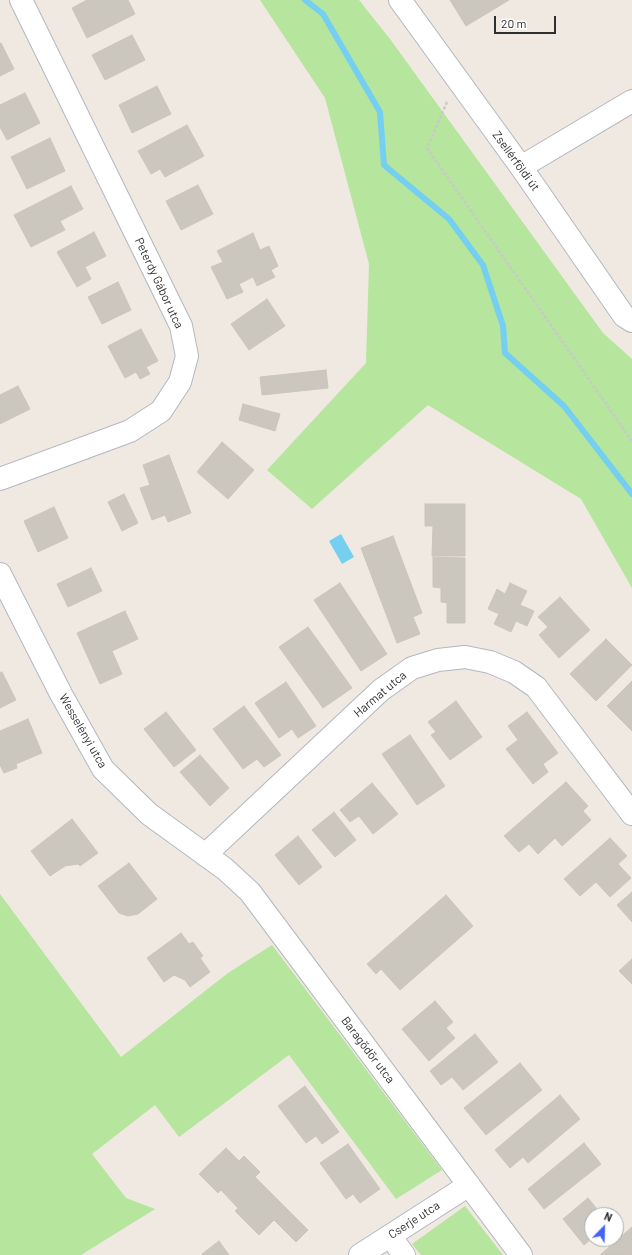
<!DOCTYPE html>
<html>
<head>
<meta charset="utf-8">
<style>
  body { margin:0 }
  #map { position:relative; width:632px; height:1255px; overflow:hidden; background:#efe9e1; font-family:Barlow,sans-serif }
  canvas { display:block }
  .north { position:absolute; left:584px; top:1207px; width:40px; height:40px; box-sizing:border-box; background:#fff; border:1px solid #ababab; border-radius:50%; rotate:23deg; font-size:11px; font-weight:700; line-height:16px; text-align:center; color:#2e2e2e }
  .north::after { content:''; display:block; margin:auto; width:14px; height:18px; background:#4264fb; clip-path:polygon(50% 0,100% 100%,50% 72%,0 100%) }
  .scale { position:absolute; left:494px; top:16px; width:62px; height:18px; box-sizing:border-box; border:2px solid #2e2e2e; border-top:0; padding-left:5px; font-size:12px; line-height:14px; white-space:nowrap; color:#2e2e2e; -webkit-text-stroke:3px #fff; paint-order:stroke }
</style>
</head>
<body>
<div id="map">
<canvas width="632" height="1255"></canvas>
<div class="north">N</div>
<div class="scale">20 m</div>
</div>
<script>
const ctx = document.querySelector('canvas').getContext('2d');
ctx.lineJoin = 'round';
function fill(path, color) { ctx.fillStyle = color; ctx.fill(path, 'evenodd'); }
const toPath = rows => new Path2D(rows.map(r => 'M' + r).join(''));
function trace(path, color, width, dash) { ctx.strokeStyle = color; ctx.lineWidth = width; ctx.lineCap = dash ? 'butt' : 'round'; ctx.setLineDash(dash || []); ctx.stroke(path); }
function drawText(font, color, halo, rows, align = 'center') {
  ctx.font = font + ' Barlow,sans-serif'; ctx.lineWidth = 4; ctx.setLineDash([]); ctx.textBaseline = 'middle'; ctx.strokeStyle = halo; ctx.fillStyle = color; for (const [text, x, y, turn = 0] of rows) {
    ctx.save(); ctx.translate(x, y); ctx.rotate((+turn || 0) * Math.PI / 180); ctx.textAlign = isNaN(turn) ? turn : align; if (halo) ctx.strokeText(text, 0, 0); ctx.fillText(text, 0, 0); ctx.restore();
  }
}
const green = toPath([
  [260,0,359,0,390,39,603,333,632,359,632,588,581,499,428,405,312,509,267,470,366,363,369,264,325,98],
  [0,894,121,1057,228,973,272,945,442,1170,396,1199,289,1055,179,1137,155,1105,92,1154,126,1198,155,1209,81,1255,0,1255],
  [465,1206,503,1255,421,1255,412,1244]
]);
const water = toPath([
  [341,534,354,557,342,564,329,541]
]);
const stream = toPath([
  [305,0,323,14,380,112,384,165,449,219,483,265,503,326,505,353,564,406,632,494]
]);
const building = toPath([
  [87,0,128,0,135,14,87,38,72,8,87,0],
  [450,0,509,0,466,26,450,0],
  [132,35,145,60,105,80,92,55,132,35],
  [1,43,14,69,0,76,0,44,1,43],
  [157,86,171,114,132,133,119,105,157,86],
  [25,93,40,123,7,140,0,127,0,105,25,93],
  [187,125,204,156,165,177,160,169,151,174,138,151,187,125],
  [50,138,65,171,27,189,11,157,50,138],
  [198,185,213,214,181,230,166,201,198,185],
  [71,186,83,209,60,221,65,230,31,247,14,215,71,186],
  [94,232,106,256,85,267,91,279,77,287,57,252,94,232],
  [253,233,260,250,269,246,278,266,271,270,275,277,257,286,253,277,239,284,243,292,227,299,211,267,223,262,217,251,253,233],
  [118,282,131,310,102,324,88,297,118,282],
  [267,299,285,326,249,350,231,324,267,299],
  [141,329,158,361,146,367,150,374,140,379,136,372,125,378,108,346,141,329],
  [326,370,328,388,262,395,260,377,326,370],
  [18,386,30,409,0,424,0,395,18,386],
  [243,404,280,414,275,431,239,420,243,404],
  [222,442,254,470,228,499,197,472,222,442],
  [169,455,191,513,168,522,165,515,152,520,140,488,150,485,143,465,169,455],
  [124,494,138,523,122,531,108,502,124,494],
  [425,504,465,504,465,556,432,556,433,526,425,526,425,504],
  [54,507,68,538,38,552,24,521,54,507],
  [393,536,422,613,413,617,420,634,397,643,361,548,393,536],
  [433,557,465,558,465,623,447,623,447,603,441,602,441,588,433,587,433,557],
  [91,568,102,591,68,607,57,584,91,568],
  [340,583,387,654,361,671,314,600,340,583],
  [510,583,527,591,520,605,534,611,527,626,516,621,511,632,494,624,499,614,488,609,497,589,505,594,510,583],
  [560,597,590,630,559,658,539,635,548,627,538,617,560,597],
  [125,611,138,639,112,651,122,674,100,684,77,633,125,611],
  [308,627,352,688,323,708,279,647,308,627],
  [606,639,632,665,596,701,570,674,606,639],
  [2,672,16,700,0,708,0,673,2,672],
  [632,681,632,731,607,706,632,681],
  [286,682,316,726,298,738,292,729,279,738,255,703,286,682],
  [456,701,482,737,450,760,431,735,436,732,428,722,456,701],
  [244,706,281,755,264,767,257,759,243,769,213,729,244,706],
  [166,712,196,750,174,767,144,729,166,712],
  [527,712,558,753,543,764,548,772,533,784,506,749,518,740,508,726,527,712],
  [28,719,42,753,16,764,17,768,4,773,0,765,0,731,28,719],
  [410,735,445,786,417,805,382,754,410,735],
  [200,755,229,788,210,806,180,772,200,755],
  [566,782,588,806,583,811,591,820,562,846,555,838,538,854,529,844,519,852,504,836,566,782],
  [372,783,398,814,373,834,359,816,350,822,340,810,372,783],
  [334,812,356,840,335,857,312,830,334,812],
  [72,819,98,853,80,866,78,864,65,866,50,876,31,851,72,819],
  [298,836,322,867,299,885,275,855,298,836],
  [610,838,627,856,618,864,631,878,610,897,596,882,580,896,564,879,610,838],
  [129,863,157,899,138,914,128,916,119,913,98,886,129,863],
  [632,892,632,922,617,905,632,892],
  [446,895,473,926,400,990,381,969,376,974,367,964,446,895],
  [181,933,189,944,193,942,203,956,200,958,210,972,190,987,185,980,174,975,164,982,147,958,181,933],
  [632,959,632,984,619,971,632,959],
  [435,1001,453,1022,446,1028,455,1038,429,1061,402,1029,435,1001],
  [475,1034,498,1062,463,1090,452,1077,441,1085,430,1071,475,1034],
  [520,1063,542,1090,486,1135,464,1108,520,1063],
  [305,1086,339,1132,322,1144,316,1136,306,1143,278,1106,305,1086],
  [560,1095,580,1119,528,1163,523,1157,510,1168,495,1150,560,1095],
  [584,1143,601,1164,544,1209,528,1189,584,1143],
  [348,1144,380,1189,360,1203,353,1194,346,1199,320,1163,348,1144],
  [226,1148,239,1161,244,1156,260,1172,255,1177,308,1230,296,1242,274,1220,259,1235,235,1211,238,1208,221,1190,218,1193,199,1174,226,1148],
  [588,1198,602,1215,592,1215,592,1238,584,1245,563,1219,588,1198],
  [632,1227,632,1255,600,1255,632,1227],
  [219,1241,229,1255,203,1255,202,1254,219,1241]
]);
const path = toPath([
  [447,102,427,148,632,441]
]);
const street = toPath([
  [400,0,521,167,624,316,632,321],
  [521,167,632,101],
  [0,479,130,431,161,411,180,382,187,356,181,326,21,0],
  [0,574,61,694,103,769,149,814,225,869,250,892,521,1255],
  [205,855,381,690,412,668,438,660,465,657,490,662,514,672,536,687,632,814],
  [390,1236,404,1255],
  [360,1255,469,1185]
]);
const streetNames = [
  ["Zsellérföldi út",516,161,54],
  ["Peterdy Gábor utca",159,283,65],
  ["Harmat utca",380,694,-40],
  ["Wesselényi utca",83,731,60],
  ["Baragödör utca",368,1050,53],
  ["Cserje utca",414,1220,-33]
];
fill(green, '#b6e59e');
fill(water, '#75cff0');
trace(stream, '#75cff0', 6);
fill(building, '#cbc7bf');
trace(building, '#cbc5ba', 1);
trace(street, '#b4b7c1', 24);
trace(path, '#c9c9c9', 2.5, [3, 2]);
trace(street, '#fff', 22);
drawText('12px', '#2e2e2e', '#fff', streetNames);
</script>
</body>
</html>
